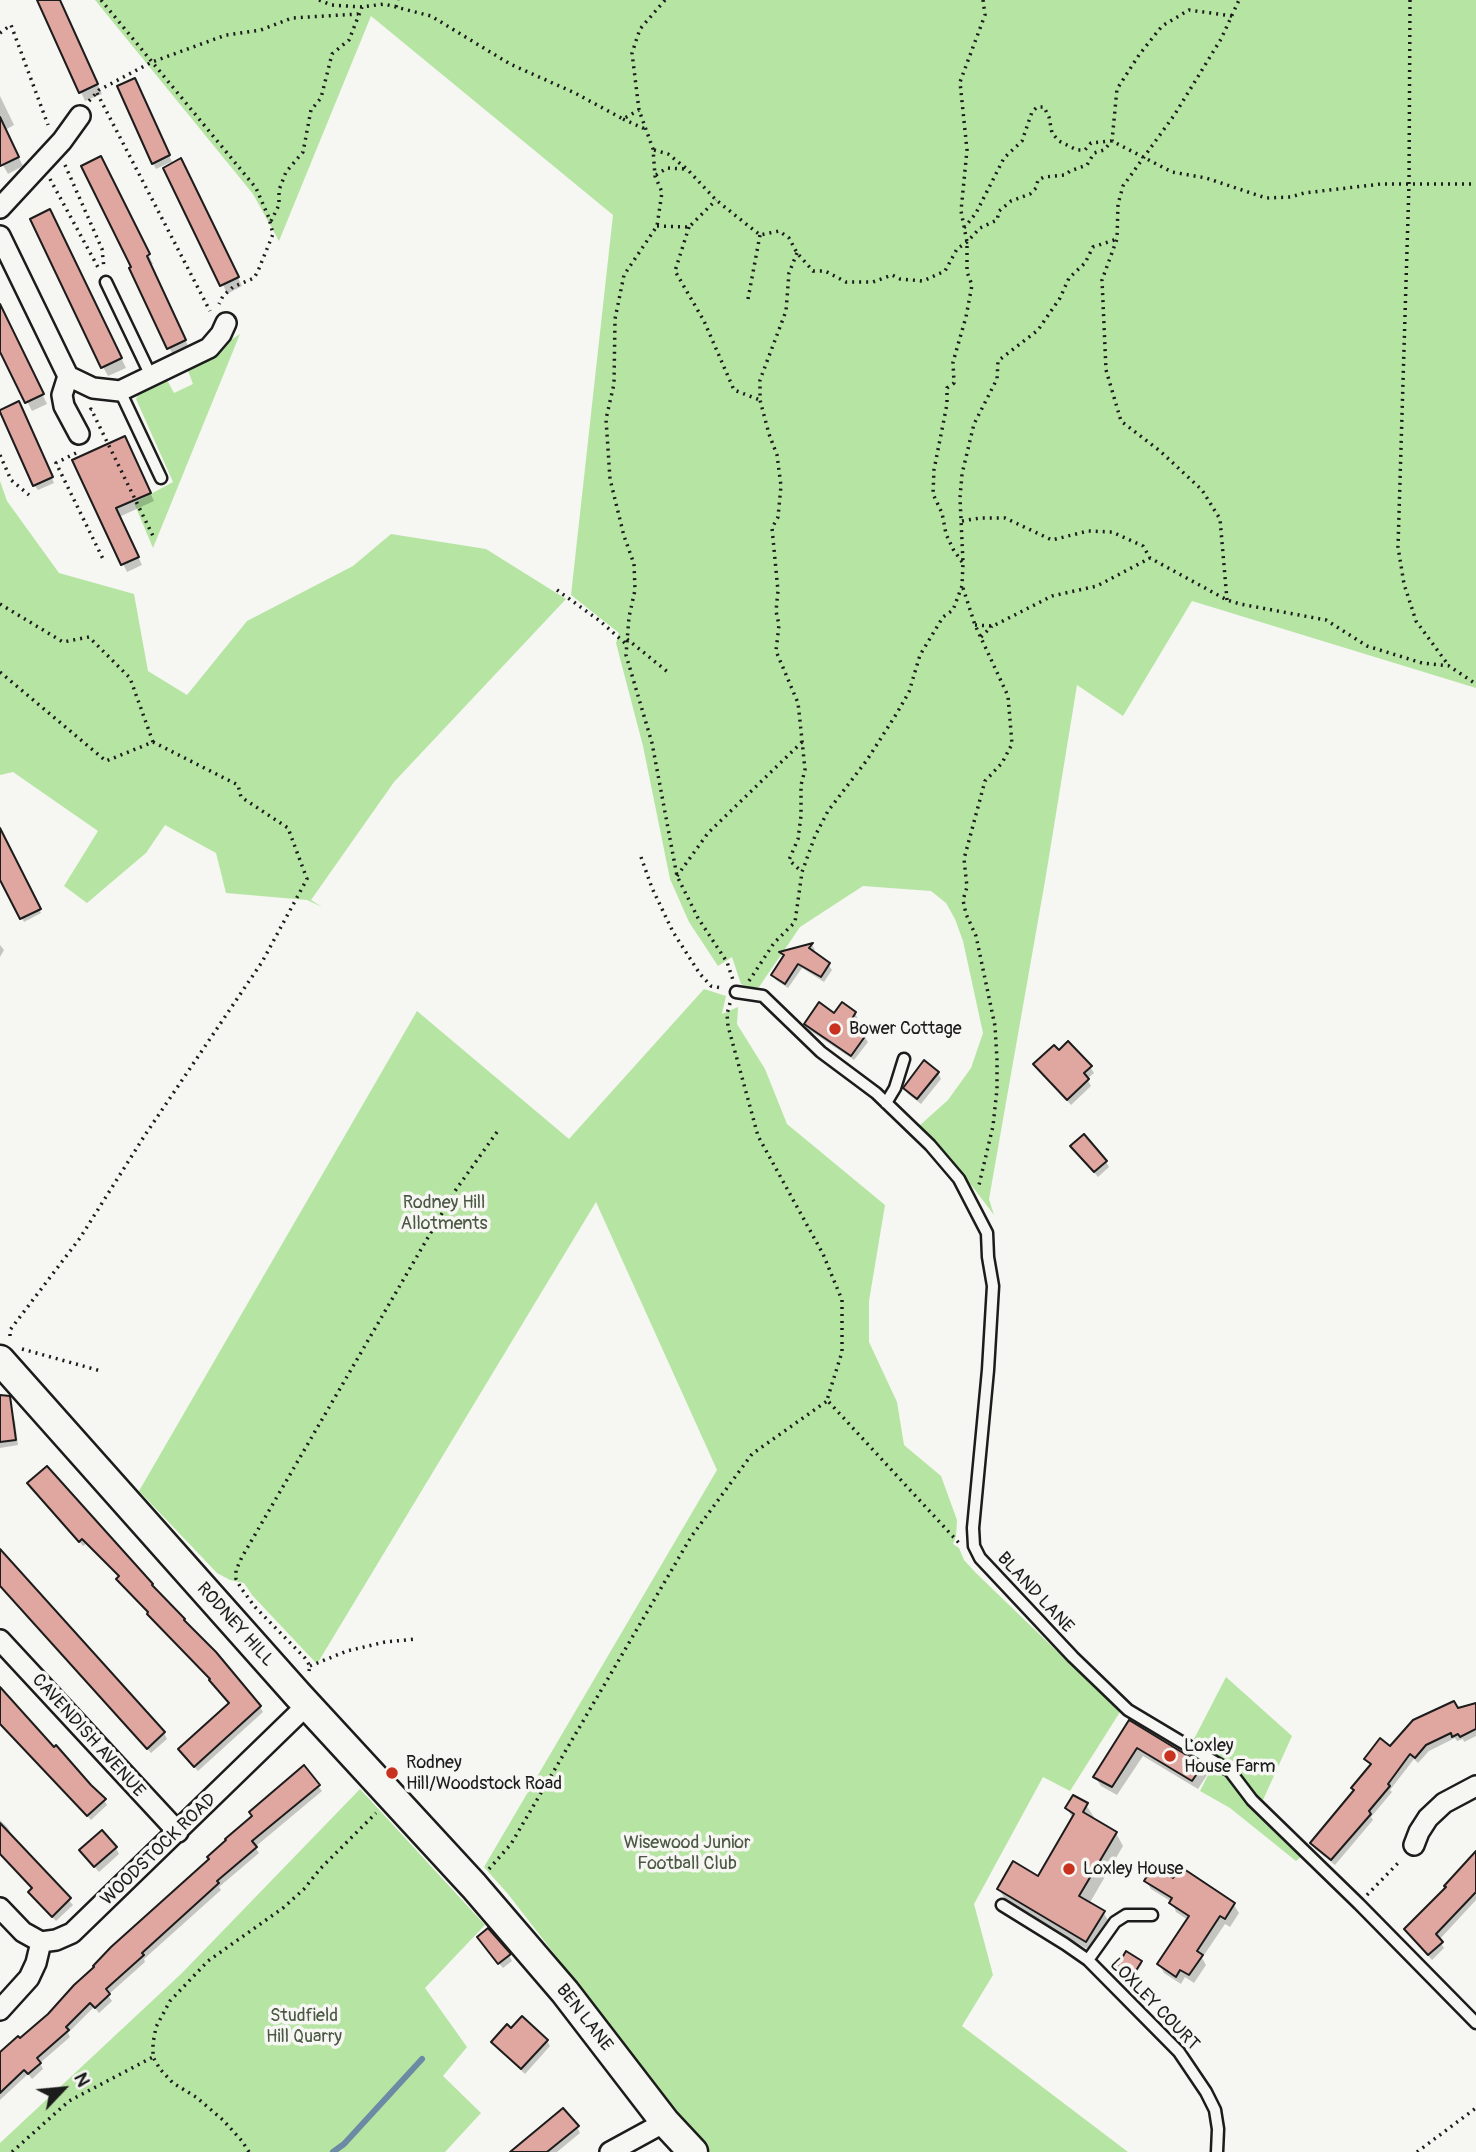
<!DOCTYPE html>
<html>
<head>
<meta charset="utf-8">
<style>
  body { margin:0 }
  #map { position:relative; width:1476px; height:2152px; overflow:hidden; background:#f6f6f2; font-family:Pangolin,sans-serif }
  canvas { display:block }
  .north { position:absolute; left:28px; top:2054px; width:70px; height:70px; -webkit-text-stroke:5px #f6f6f2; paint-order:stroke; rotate:64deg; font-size:19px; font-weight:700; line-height:28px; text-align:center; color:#1c1c1c }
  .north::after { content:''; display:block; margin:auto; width:24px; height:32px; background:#1c1c1c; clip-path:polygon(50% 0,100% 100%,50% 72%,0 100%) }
</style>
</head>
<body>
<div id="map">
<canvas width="1476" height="2152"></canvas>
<div class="north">N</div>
</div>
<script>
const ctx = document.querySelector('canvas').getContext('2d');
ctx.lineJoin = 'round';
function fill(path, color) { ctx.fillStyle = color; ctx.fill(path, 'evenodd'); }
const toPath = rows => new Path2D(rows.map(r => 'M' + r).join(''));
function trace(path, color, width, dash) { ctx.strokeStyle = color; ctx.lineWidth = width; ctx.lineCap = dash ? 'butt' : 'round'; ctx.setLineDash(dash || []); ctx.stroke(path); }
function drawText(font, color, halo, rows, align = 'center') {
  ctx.font = font + ' Pangolin,sans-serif'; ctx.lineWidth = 7; ctx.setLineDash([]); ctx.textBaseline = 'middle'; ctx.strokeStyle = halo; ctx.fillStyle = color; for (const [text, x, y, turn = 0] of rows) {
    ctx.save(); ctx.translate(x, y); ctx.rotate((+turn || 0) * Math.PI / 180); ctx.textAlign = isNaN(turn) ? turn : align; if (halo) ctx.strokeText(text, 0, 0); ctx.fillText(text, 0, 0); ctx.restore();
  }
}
const green = toPath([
  [95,0,1476,0,1476,688,1192,601,1123,716,1077,685,1045,881,989,1199,994,1215,972,1186,919,1126,948,1100,971,1068,983,1033,963,941,955,919,946,903,931,891,863,886,800,927,759,987,750,988,741,984,732,957,718,966,689,922,670,879,643,746,616,643,619,633,571,595,613,215,371,16,279,241,253,194],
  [240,334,153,548,134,503,173,482,136,399,140,392,167,380,174,393,193,384,187,368],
  [0,481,7,501,59,573,134,594,148,671,187,695,247,621,353,566,391,534,486,549,566,599,394,782,311,900,322,907,307,900,226,893,216,853,165,825,146,853,87,903,64,886,98,831,13,772,0,775],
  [704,989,726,996,722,1014,738,1007,737,1024,765,1069,787,1124,885,1205,869,1301,869,1342,897,1402,904,1445,941,1476,957,1520,956,1536,953,1544,959,1548,964,1560,976,1573,1120,1712,1070,1791,1043,1777,974,1904,993,1975,962,2026,1128,2152,710,2152,640,2070,590,2000,508,1894,484,1867,717,1470,596,1202,317,1664,252,1595,244,1583,230,1580,217,1573,139,1491,417,1011,569,1139],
  [1226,1677,1292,1736,1263,1800,1309,1850,1296,1861,1230,1808,1200,1791,1211,1769,1190,1755,1192,1743],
  [360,1789,485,1925,425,1988,467,2047,443,2076,481,2113,445,2152,0,2152,0,2143,182,1973]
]);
const shadow = toPath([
  [39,0,60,0,102,94,85,101],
  [138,86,173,164,186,170,242,286,227,294,171,162,156,169,153,163],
  [0,96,14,125,5,130,23,166,8,174,0,160],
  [105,167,153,264,150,265,190,350,174,357,131,269,133,268],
  [55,220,126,368,108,376,103,367],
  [0,306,47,404,32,411,0,348],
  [22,409,54,483,38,490,34,485],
  [128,446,154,501,119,517,142,565,127,572,74,461],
  [6,839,15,856,13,858,41,913,24,922,0,877,0,843],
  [0,945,4,950,0,957],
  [812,945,815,950,812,953,828,964,832,970,824,982,802,968,788,988,776,980,773,975,784,957,782,953],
  [855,1013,858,1019,852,1028,864,1036,868,1042,854,1060,809,1030,806,1024,834,1016],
  [1059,1052,1090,1067,1094,1073,1087,1079,1091,1086,1071,1105,1035,1065],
  [938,1073,941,1079,921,1104,908,1094,905,1088],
  [1076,1152,1106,1162,1109,1167,1098,1177],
  [12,1415,15,1421,18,1445,0,1448,0,1417],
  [33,1489,152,1585,215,1654,260,1707,263,1712,198,1771,183,1754,231,1704,211,1679,152,1619,149,1614,122,1585,120,1578,86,1544,83,1546],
  [0,1550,164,1733,167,1739,151,1753,0,1583],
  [0,1692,104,1800,107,1805,91,1820,0,1724],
  [1476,1704,1476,1736,1464,1742,1463,1739,1457,1741,1455,1738,1429,1751,1418,1763,1414,1759,1390,1790,1392,1792,1371,1817,1373,1820,1335,1865,1315,1849,1312,1843,1355,1792,1371,1766,1367,1759,1391,1748,1458,1710],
  [1130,1722,1201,1766,1207,1775,1198,1789,1143,1756,1117,1795,1101,1786,1095,1777],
  [304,1768,322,1791,255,1847,259,1853,219,1887,221,1890,144,1959,145,1962,108,1995,112,2001,99,2013,94,2007,68,2033,70,2037,40,2063,43,2069,32,2079,28,2074,0,2100,0,2055,49,2015],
  [1086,1805,1094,1817,1092,1820,1116,1833,1123,1846,1089,1904,1103,1912,1111,1925,1094,1953,1006,1901,999,1889,1038,1878,1073,1819,1067,1808],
  [0,1820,8,1828,11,1834,9,1835,73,1905,56,1921,33,1898,30,1892,33,1889,0,1853],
  [116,1848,119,1854,99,1872,85,1856],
  [1476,1850,1476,1900,1439,1940,1444,1948,1432,1960,1409,1935,1469,1861,1467,1859],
  [1181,1869,1234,1905,1239,1913,1230,1927,1225,1924,1202,1958,1206,1965,1194,1983,1185,1977,1181,1984,1164,1973,1159,1964,1188,1920,1176,1912,1172,1902,1151,1889,1146,1881,1174,1880],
  [482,1943,509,1955,512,1961,503,1968],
  [1140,1962,1142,1964,1133,1978,1120,1970],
  [547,2041,550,2046,525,2074,496,2047,493,2042],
  [577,2127,580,2133,557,2152,512,2152]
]);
const stream = toPath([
  [333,2152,344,2144,422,2059]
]);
const building = toPath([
  [37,0,60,0,98,84,79,93,37,0],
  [135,78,170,155,152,164,117,86,135,78],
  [0,117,19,157,0,166,0,117],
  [101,156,150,254,147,256,186,340,167,349,129,268,131,267,81,166,101,156],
  [181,158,239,277,220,286,163,168,181,158],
  [50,209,122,358,101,368,30,219,50,209],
  [0,304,44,394,25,403,0,352,0,304],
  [19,401,53,477,33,486,0,412,0,410,19,401],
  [125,436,151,493,116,508,139,557,121,565,72,460,125,436],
  [0,828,41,909,20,919,0,880,0,828],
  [813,943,809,948,830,963,821,977,798,964,785,984,771,975,784,955,779,952,813,943],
  [819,1002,834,1013,842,1002,856,1012,849,1024,866,1035,851,1056,804,1024,819,1002],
  [1068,1041,1092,1066,1084,1073,1089,1079,1067,1100,1033,1064,1054,1045,1059,1050,1068,1041],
  [924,1060,939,1072,917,1099,903,1088,924,1060],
  [1084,1134,1107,1161,1094,1172,1070,1146,1084,1134],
  [0,1395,10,1396,16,1440,0,1442,0,1395],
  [47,1466,153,1584,152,1585,185,1619,184,1620,216,1652,261,1706,194,1767,178,1749,229,1703,209,1680,210,1679,147,1614,148,1612,116,1579,119,1576,82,1539,79,1542,27,1483,47,1466],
  [0,1549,165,1732,147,1749,0,1586,0,1549],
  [0,1687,54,1747,56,1745,91,1785,106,1799,87,1816,0,1724,0,1687],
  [1454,1701,1458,1708,1476,1703,1476,1729,1460,1737,1458,1734,1452,1737,1451,1733,1426,1745,1415,1758,1410,1754,1388,1784,1390,1786,1369,1811,1371,1814,1331,1860,1310,1843,1354,1790,1351,1788,1371,1764,1364,1759,1380,1738,1390,1746,1413,1720,1454,1701],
  [1129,1720,1203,1765,1192,1781,1137,1748,1112,1787,1093,1777,1129,1720],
  [304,1765,320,1785,252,1841,257,1847,217,1881,219,1883,142,1953,144,1955,106,1989,110,1994,95,2008,90,2003,66,2027,69,2030,37,2058,41,2063,28,2074,24,2070,0,2093,0,2052,18,2036,20,2038,48,2014,74,1985,94,1967,93,1966,111,1947,209,1859,207,1857,226,1840,225,1839,252,1816,249,1812,304,1765],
  [1073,1795,1088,1803,1083,1812,1117,1832,1079,1896,1105,1911,1086,1942,997,1889,1013,1861,1038,1876,1074,1814,1065,1808,1073,1795],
  [0,1823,71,1898,52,1917,28,1892,32,1888,0,1854,0,1823],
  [102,1830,117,1847,94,1867,79,1850,102,1830],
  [1476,1851,1476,1892,1436,1934,1443,1942,1428,1955,1404,1929,1446,1887,1444,1886,1476,1851],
  [1153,1866,1173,1878,1181,1867,1235,1903,1225,1919,1220,1916,1197,1951,1203,1955,1189,1975,1180,1970,1176,1977,1157,1964,1189,1916,1169,1903,1172,1898,1144,1881,1153,1866],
  [488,1928,511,1954,498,1964,477,1937,488,1928],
  [1126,1951,1142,1961,1132,1977,1116,1968,1126,1951],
  [522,2016,548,2040,521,2069,491,2042,507,2024,511,2028,522,2016],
  [563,2108,579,2126,547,2152,510,2152,563,2108]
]);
const path = toPath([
  [101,0,256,188,269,218,273,234,258,271,254,278,233,287,223,296,219,304],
  [319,0,331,5,362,7,384,4,431,16,510,64,575,93,623,119,639,110],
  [665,0,640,29,632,53,639,110,653,149,655,176,662,192,657,226,624,275,615,319,614,384,606,419,610,479,624,536,634,564,635,590,629,617,626,655,652,743,677,876,698,918,727,962,733,980],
  [1410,0,1409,184,1398,547,1404,584,1416,621,1449,666],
  [396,7,398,0],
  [1232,16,1189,10,1162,26,1139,55,1117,89,1112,141,1172,172,1206,178,1266,198,1291,197,1304,193,1381,184,1476,184],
  [0,33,11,25,48,125],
  [97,93,210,311],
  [89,101,99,90,152,62,226,35,261,30,292,18,358,14],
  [623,119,645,129],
  [654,150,668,154,687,169,716,200,760,235,779,231,789,238,797,253,813,271,825,271,846,282,873,282,892,275,900,279,923,281,945,271,957,249,967,242,980,228,997,220,999,211,1011,201,1030,194,1036,188,1038,180,1044,177,1065,175,1070,171,1087,165,1094,153,1104,150,1112,141],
  [65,165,102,249,104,268],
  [656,175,667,168,685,169],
  [50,179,100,271],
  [271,221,279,205,279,190,286,172,303,152,311,110,321,98,332,54,349,40,362,7],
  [657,226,689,227,716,200],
  [689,227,675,271,704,321,734,390,760,400],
  [964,228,976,213,1004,158,1022,141,1032,112,1037,107,1044,107,1049,117,1052,133,1059,141,1077,150,1085,150,1091,143,1111,141],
  [797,253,789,273,786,311,760,380,760,400,769,434,777,455,781,486,778,517,772,528,778,591,776,611,779,625,776,651,798,703,800,721,805,770,801,785,801,816,798,839,789,860,802,872],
  [748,299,760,235],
  [90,410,91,409,154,538],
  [76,453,56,463,104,561],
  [0,455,11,480,29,495],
  [962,521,980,518,1005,518,1052,540,1088,531,1112,532,1143,546,1150,558,1227,600,1240,604,1326,620,1367,646,1422,663,1449,666,1476,684],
  [962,562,953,549,946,534,942,513,933,494,934,470,947,404,947,388,954,383,953,362,966,317,972,285,967,272,967,242,961,211,967,150,960,82,985,15,983,0],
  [963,588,975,625,1008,696,1012,744,1002,763,985,781,964,859,967,887,963,900,966,914,976,936,995,1026,997,1060,997,1089,993,1126,979,1185],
  [557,590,600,621,626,644],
  [1227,600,1220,519,1202,490,1160,451,1121,421,1106,370,1102,280,1117,239,1118,204,1123,186,1175,114,1221,39,1239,0],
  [0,604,63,642,89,637,130,678,153,742],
  [975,625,993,626,1052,596,1097,586,1150,558],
  [981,637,992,626],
  [627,639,669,673],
  [0,672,106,761,153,742,238,785,241,797,288,828,307,879,262,962,145,1135,80,1238,10,1330,10,1340],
  [641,857,652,888,673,932,700,974,711,986,722,988],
  [677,876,708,833,802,742],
  [749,981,774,943,795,922,802,872,815,836,828,811,867,760,897,713,909,692,920,655,943,617,953,610,962,586,963,563,960,498,962,474,974,424,997,379,998,361,1038,330,1060,298,1069,278,1085,263,1093,247,1117,239],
  [730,1003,727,1014,728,1026,758,1136,823,1254,842,1300,842,1352,827,1400,959,1543],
  [22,1349,101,1371],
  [310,1666,347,1651,385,1642,416,1639],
  [309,1671,310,1666,305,1658,255,1607,241,1588,236,1579,236,1570,242,1557,455,1191,497,1132],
  [489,1869,511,1844,691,1537,752,1454,827,1401],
  [1367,1895,1401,1860],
  [12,2152,69,2101,153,2057],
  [249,2152,242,2141,223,2120,196,2097,173,2083,160,2069,153,2057,153,2043,156,2027,170,2001,208,1961,283,1908,304,1889,320,1869,376,1813],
  [1417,2152,1476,2108]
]);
const lane = toPath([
  [106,282,151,376],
  [120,391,161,478],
  [736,992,763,996,821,1052,876,1093,930,1145,959,1179,987,1233,988,1257,993,1286,988,1370,973,1528,974,1546,980,1558,1073,1657,1128,1710,1230,1771,1252,1800,1359,1904,1476,2023],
  [886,1103,895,1088,904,1059],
  [1002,1905,1065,1944,1088,1960,1179,2052,1206,2092,1215,2110,1218,2129,1217,2152],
  [1088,1960,1115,1922,1126,1915,1152,1915]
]);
const street = toPath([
  [0,208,62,141,80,116],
  [0,236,68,376,93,388,120,391,209,348,221,334,226,323],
  [68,376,62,395,64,406,79,434],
  [0,1640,178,1832],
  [1414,1845,1419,1832,1428,1818,1444,1803,1476,1786],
  [0,1908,23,1932,41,1942,56,1940,72,1933,307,1705],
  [0,2010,29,1978,36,1963,41,1942],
  [610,2152,665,2122]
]);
const secondary = toPath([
  [0,1360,298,1695,474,1886,565,1992,665,2122,693,2152]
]);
const markers = [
  [835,1029,7,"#c8321e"],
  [1170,1756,7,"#c8321e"],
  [392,1773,7,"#c8321e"],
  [1069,1869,7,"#c8321e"]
];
const poiNames = [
  ["Bower Cottage",849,1029],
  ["Loxley",1184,1746],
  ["House Farm",1184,1767],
  ["Rodney",406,1763],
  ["Hill/Woodstock Road",406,1784],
  ["Loxley House",1083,1869]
];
const parkNames = [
  ["Rodney Hill",444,1203],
  ["Allotments",444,1224],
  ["Wisewood Junior",687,1843],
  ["Football Club",687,1864],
  ["Studfield",304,2016],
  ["Hill Quarry",304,2037]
];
const streetNames = [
  ["BLAND LANE",1035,1593,47],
  ["RODNEY HILL",235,1625,48],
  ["CAVENDISH AVENUE",88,1736,48],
  ["WOODSTOCK ROAD",159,1850,-44],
  ["LOXLEY COURT",1154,2005,46],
  ["BEN LANE",584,2018,52]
];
fill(green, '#b6e5a3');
fill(shadow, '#0003');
trace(stream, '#6c8aa4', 6);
fill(building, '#e0a6a0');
trace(building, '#1c1c1c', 2);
trace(lane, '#1c1c1c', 15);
trace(street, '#1c1c1c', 24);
trace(secondary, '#1c1c1c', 33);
trace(path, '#1c1c1c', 3.5, [2, 5]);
trace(lane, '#f6f6f2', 10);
trace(street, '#f6f6f2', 19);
trace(secondary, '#f6f6f2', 28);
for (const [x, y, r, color] of markers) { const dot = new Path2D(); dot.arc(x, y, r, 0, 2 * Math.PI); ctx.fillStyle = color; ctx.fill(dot); trace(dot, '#f6f6f2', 2.5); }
drawText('18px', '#1c1c1c', '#f6f6f2', poiNames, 'left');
drawText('18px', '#4a5844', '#f6f6f2', parkNames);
drawText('18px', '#1c1c1c', '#f6f6f2', streetNames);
</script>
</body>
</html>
